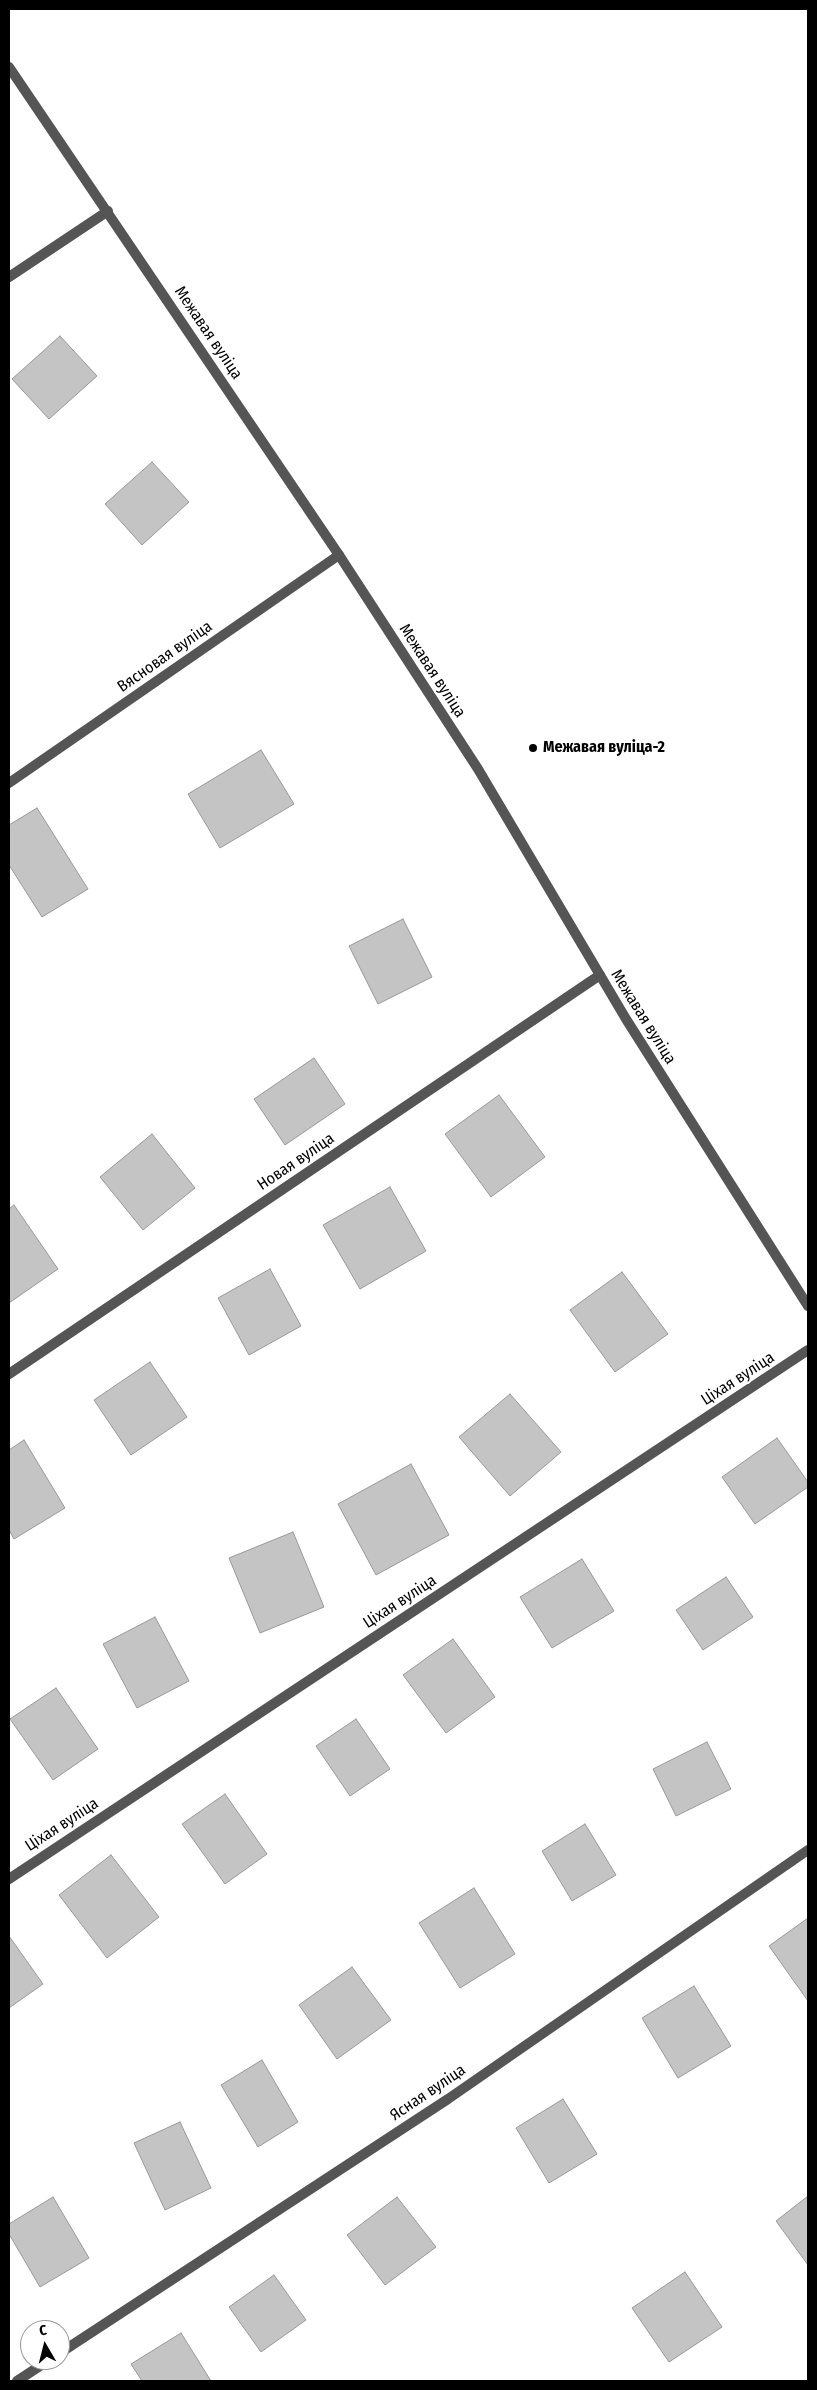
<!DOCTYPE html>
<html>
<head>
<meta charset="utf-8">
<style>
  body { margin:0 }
  #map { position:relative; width:817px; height:2390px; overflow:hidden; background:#fff; font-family:"Fira Sans Condensed",sans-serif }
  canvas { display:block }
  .frame { position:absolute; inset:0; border:10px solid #000; pointer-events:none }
  .north { position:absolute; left:20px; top:2320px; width:50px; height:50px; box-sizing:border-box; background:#fff; border:1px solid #999; border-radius:50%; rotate:352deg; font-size:14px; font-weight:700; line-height:20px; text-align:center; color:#000 }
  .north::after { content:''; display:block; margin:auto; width:18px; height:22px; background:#000; clip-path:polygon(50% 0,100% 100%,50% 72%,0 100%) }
</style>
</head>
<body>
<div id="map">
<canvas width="817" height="2390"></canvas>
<div class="frame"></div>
<div class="north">С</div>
</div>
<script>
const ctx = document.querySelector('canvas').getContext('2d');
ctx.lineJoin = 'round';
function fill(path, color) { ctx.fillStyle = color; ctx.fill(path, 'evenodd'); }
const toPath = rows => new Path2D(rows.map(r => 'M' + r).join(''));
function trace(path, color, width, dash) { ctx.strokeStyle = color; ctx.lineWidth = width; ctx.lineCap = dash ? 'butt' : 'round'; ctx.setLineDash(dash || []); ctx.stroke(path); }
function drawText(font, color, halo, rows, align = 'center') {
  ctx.font = font + ' "Fira Sans Condensed",sans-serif'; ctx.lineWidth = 4; ctx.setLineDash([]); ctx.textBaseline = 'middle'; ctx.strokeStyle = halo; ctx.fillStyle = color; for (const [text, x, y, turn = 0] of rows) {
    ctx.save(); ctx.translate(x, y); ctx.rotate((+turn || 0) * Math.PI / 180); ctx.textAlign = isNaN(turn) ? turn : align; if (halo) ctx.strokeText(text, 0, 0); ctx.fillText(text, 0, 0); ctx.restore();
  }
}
const building = toPath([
  [60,336,97,376,49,419,12,379,60,336],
  [152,462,189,502,142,545,105,504,152,462],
  [261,750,294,804,220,848,188,794,261,750],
  [37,808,88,889,42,917,9,865,9,825,37,808],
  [403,919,432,977,378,1004,349,946,403,919],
  [314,1058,345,1104,285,1145,254,1099,314,1058],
  [499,1095,545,1157,491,1197,445,1134,499,1095],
  [152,1134,195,1188,143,1230,100,1177,152,1134],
  [390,1187,426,1251,360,1289,323,1225,390,1187],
  [14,1205,58,1269,9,1303,9,1209,14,1205],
  [270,1269,301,1326,249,1355,218,1298,270,1269],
  [622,1272,668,1334,615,1372,570,1310,622,1272],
  [150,1362,187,1417,131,1455,94,1400,150,1362],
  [510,1394,561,1452,510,1496,459,1437,510,1394],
  [777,1438,808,1482,808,1487,755,1524,722,1477,777,1438],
  [24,1440,65,1508,14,1539,9,1530,9,1450,24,1440],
  [411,1464,449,1535,376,1575,338,1504,411,1464],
  [293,1532,324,1607,260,1633,229,1558,293,1532],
  [582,1559,614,1611,552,1648,520,1597,582,1559],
  [726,1577,753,1617,703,1650,676,1610,726,1577],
  [155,1617,189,1681,137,1708,103,1644,155,1617],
  [453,1639,495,1697,446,1733,403,1675,453,1639],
  [56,1688,98,1749,53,1780,10,1719,56,1688],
  [356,1719,390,1769,350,1796,316,1746,356,1719],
  [707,1742,731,1789,676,1816,653,1769,707,1742],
  [225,1794,267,1854,225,1884,182,1824,225,1794],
  [585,1824,616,1875,572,1901,542,1851,585,1824],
  [111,1855,159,1917,107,1958,59,1895,111,1855],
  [474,1888,515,1954,460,1988,419,1923,474,1888],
  [808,1918,808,2001,769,1946,808,1918],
  [9,1936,43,1984,9,2008,9,1936],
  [352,1967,391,2020,337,2059,299,2005,352,1967],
  [694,1986,731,2046,678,2078,642,2018,694,1986],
  [262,2060,298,2122,258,2147,221,2085,262,2060],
  [563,2099,597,2154,549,2183,516,2128,563,2099],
  [180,2122,211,2188,165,2210,134,2143,180,2122],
  [808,2196,808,2265,776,2221,808,2196],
  [53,2197,89,2258,40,2287,9,2234,9,2224,53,2197],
  [397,2197,436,2247,385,2285,347,2235,397,2197],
  [685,2272,722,2327,669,2362,632,2308,685,2272],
  [274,2275,306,2320,261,2352,229,2307,274,2275],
  [181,2333,211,2381,142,2381,131,2364,181,2333]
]);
const minor = toPath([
  [9,277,108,211],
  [9,783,339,555],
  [9,1374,600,975],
  [9,1879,808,1350],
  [60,2353,448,2099,808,1850],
  [17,2381,49,2360]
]);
const tertiary = toPath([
  [9,67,339,555,478,769,626,1019,808,1306]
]);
const markers = [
  [533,748,5,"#000"]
];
const streetNames = [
  ["Межавая вуліца",208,333,56],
  ["Вясновая вуліца",165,657,-35],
  ["Межавая вуліца",432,671,57],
  ["Межавая вуліца",643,1017,58],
  ["Новая вуліца",296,1162,-34],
  ["Ціхая вуліца",738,1379,-33],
  ["Ціхая вуліца",400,1602,-33],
  ["Ціхая вуліца",62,1825,-33],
  ["Ясная вуліца",428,2093,-34]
];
const poiNames = [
  ["Межавая вуліца-2",543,748]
];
fill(building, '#c4c4c4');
trace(building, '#999', 1);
trace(minor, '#555', 10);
trace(tertiary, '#555', 10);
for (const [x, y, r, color] of markers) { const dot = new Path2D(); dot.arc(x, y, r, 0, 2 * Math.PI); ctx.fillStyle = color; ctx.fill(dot); trace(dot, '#fff', 2); }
drawText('16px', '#000', '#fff', streetNames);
drawText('bold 16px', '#000', '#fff', poiNames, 'left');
</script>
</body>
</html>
